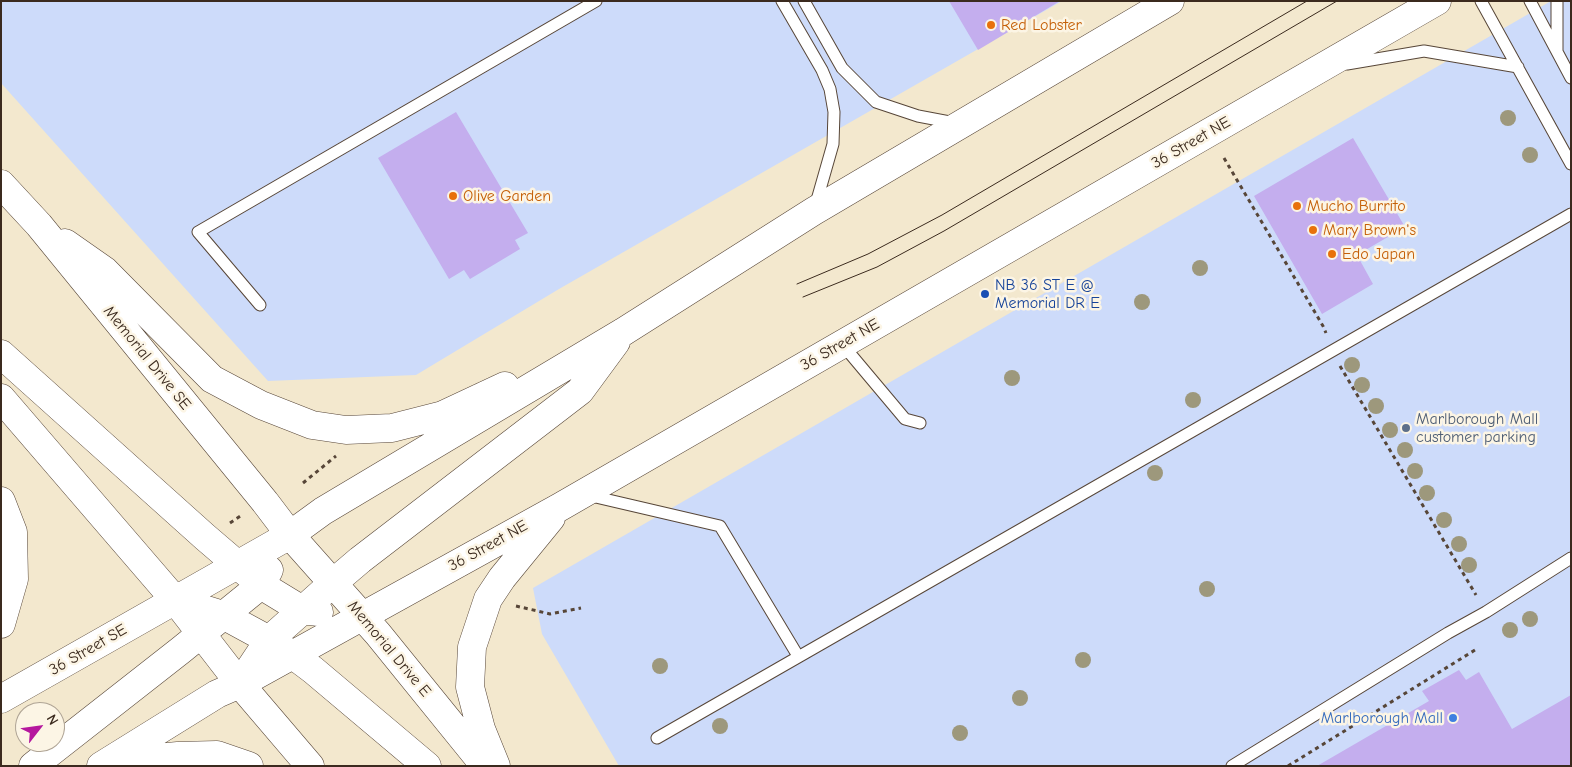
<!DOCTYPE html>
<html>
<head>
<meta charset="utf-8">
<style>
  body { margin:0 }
  #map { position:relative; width:1572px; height:767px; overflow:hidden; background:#f3e8ce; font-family:"Comic Neue",sans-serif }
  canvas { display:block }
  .frame { position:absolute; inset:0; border:2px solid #3b2a1e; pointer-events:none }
  .north { position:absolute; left:15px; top:702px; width:50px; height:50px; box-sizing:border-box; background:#fcf5e5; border:1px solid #afa495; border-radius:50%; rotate:60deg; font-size:14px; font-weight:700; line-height:20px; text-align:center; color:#3b2a1e }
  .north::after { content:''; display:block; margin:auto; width:18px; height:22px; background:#b5179e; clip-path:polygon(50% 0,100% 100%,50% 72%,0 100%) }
</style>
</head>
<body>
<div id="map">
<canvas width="1572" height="767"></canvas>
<div class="frame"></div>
<div class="north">N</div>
</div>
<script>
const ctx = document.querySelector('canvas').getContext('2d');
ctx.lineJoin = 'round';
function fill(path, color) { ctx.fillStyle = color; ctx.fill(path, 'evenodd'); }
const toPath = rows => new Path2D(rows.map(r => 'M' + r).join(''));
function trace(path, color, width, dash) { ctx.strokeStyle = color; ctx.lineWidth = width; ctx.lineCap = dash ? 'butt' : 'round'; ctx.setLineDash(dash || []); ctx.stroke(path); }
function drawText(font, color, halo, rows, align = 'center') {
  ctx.font = font + ' "Comic Neue",sans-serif'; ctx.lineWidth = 5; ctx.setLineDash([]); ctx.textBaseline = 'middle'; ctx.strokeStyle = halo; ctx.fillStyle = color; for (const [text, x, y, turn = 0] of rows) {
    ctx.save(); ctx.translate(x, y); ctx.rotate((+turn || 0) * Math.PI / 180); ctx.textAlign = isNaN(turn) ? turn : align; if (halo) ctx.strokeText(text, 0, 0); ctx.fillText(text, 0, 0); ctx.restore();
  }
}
const built = toPath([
  [1,1,1062,1,559,289,416,375,268,381,1,83],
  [1551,1,1571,1,1571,766,619,766,542,634,533,588]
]);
const building = toPath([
  [949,1,1060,1,978,50],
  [456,112,528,233,515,240,520,249,470,279,464,270,449,279,378,158],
  [1353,138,1405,227,1357,255,1373,284,1322,314,1254,196],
  [1459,670,1466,680,1479,672,1512,729,1571,695,1571,766,1317,766,1429,701,1422,691]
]);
const path = toPath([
  [1224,158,1323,326,1326,333],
  [1340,366,1476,595],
  [303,483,336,456],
  [230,523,242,515],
  [516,606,550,614,581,608],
  [1288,766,1475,650]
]);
const lane = toPath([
  [782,1,822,70,830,89,834,112,833,144,815,207],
  [804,1,842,68,876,102,918,116,955,123],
  [1481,1,1571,164],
  [1530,1,1571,78],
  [1557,51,1557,1],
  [1347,64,1424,51,1518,67],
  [260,305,198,232,596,1],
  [842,344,905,419,920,423],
  [587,495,720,526,798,656],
  [657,738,1571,214],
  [1232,766,1448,633,1486,612,1571,558]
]);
const secondary = toPath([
  [1,184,39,225,265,502,290,535,378,634,485,766],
  [65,243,105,271,212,379,261,405,312,425,346,430,392,428,443,415,505,386],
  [1,354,205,537,261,585,302,610,319,612],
  [1,398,175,600,240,684,310,766],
  [1,501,13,532,14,579,1,624],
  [207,610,223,615,269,640,293,655,313,670,427,766],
  [243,679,269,640,333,583,360,560,580,391,616,342],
  [1,699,290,535,323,511,623,332,814,211,1170,1],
  [113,762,178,756,217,755,249,766],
  [33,766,181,650,261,585,269,570],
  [101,766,217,694,240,684,560,507,1437,1],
  [496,766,481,729,470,687,472,647,488,599,502,578,551,518]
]);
const tram = toPath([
  [797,284,868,254,942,215,1307,1],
  [803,297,877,267,944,231,1337,1]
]);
const trees = [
  [1508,118],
  [1530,155],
  [1200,268],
  [1142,302],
  [1352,365],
  [1012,378],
  [1362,385],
  [1193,400],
  [1376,406],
  [1390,430],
  [1405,450],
  [1415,471],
  [1155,473],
  [1427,493],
  [1444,520],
  [1459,544],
  [1469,565],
  [1207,589],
  [1530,619],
  [1510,630],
  [1083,660],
  [660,666],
  [1020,698],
  [720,726],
  [960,733]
];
const markers = [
  [991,25,5,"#e8710a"],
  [453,196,5,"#e8710a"],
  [1297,206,5,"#e8710a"],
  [1313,230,5,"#e8710a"],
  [1332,254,5,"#e8710a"],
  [985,294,5,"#1a4fb4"],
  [1406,428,5,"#5c6f8a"],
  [1453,718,5,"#3f7fe0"]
];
const foodNames = [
  ["Red Lobster",1001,25],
  ["Olive Garden",463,196],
  ["Mucho Burrito",1307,206],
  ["Mary Brown's",1323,230],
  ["Edo Japan",1342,254]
];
const streetNames = [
  ["36 Street NE",1191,143,-30],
  ["36 Street NE",840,345,-30],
  ["Memorial Drive SE",147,358,51],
  ["36 Street NE",488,546,-29],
  ["Memorial Drive E",389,649,50],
  ["36 Street SE",88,650,-30]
];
const transitNames = [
  ["NB 36 ST E @",995,285],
  ["Memorial DR E",995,303]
];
const serviceNames = [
  ["Marlborough Mall",1416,419],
  ["customer parking",1416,437]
];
const shopNames = [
  ["Marlborough Mall",1443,718]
];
fill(built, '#cddbfa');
fill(building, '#c4aeee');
trace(lane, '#574638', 13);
trace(secondary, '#574638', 29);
trace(path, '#574638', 3, [4, 4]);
trace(lane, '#fff', 11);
trace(secondary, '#fff', 28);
trace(tram, '#3b2a1e', 1);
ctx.fillStyle = '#9d987c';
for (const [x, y] of trees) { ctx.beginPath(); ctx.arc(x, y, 8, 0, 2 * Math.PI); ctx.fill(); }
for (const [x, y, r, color] of markers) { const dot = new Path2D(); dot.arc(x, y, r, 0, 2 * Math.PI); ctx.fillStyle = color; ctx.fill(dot); trace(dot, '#fcf5e5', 2); }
drawText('16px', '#c56008', '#fcf5e5', foodNames, 'left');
drawText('16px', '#3b2a1e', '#fcf5e5', streetNames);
drawText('16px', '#164399', '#fcf5e5', transitNames, 'left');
drawText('16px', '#4e5e75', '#fcf5e5', serviceNames, 'left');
drawText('16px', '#366cbe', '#fcf5e5', shopNames, 'right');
</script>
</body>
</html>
